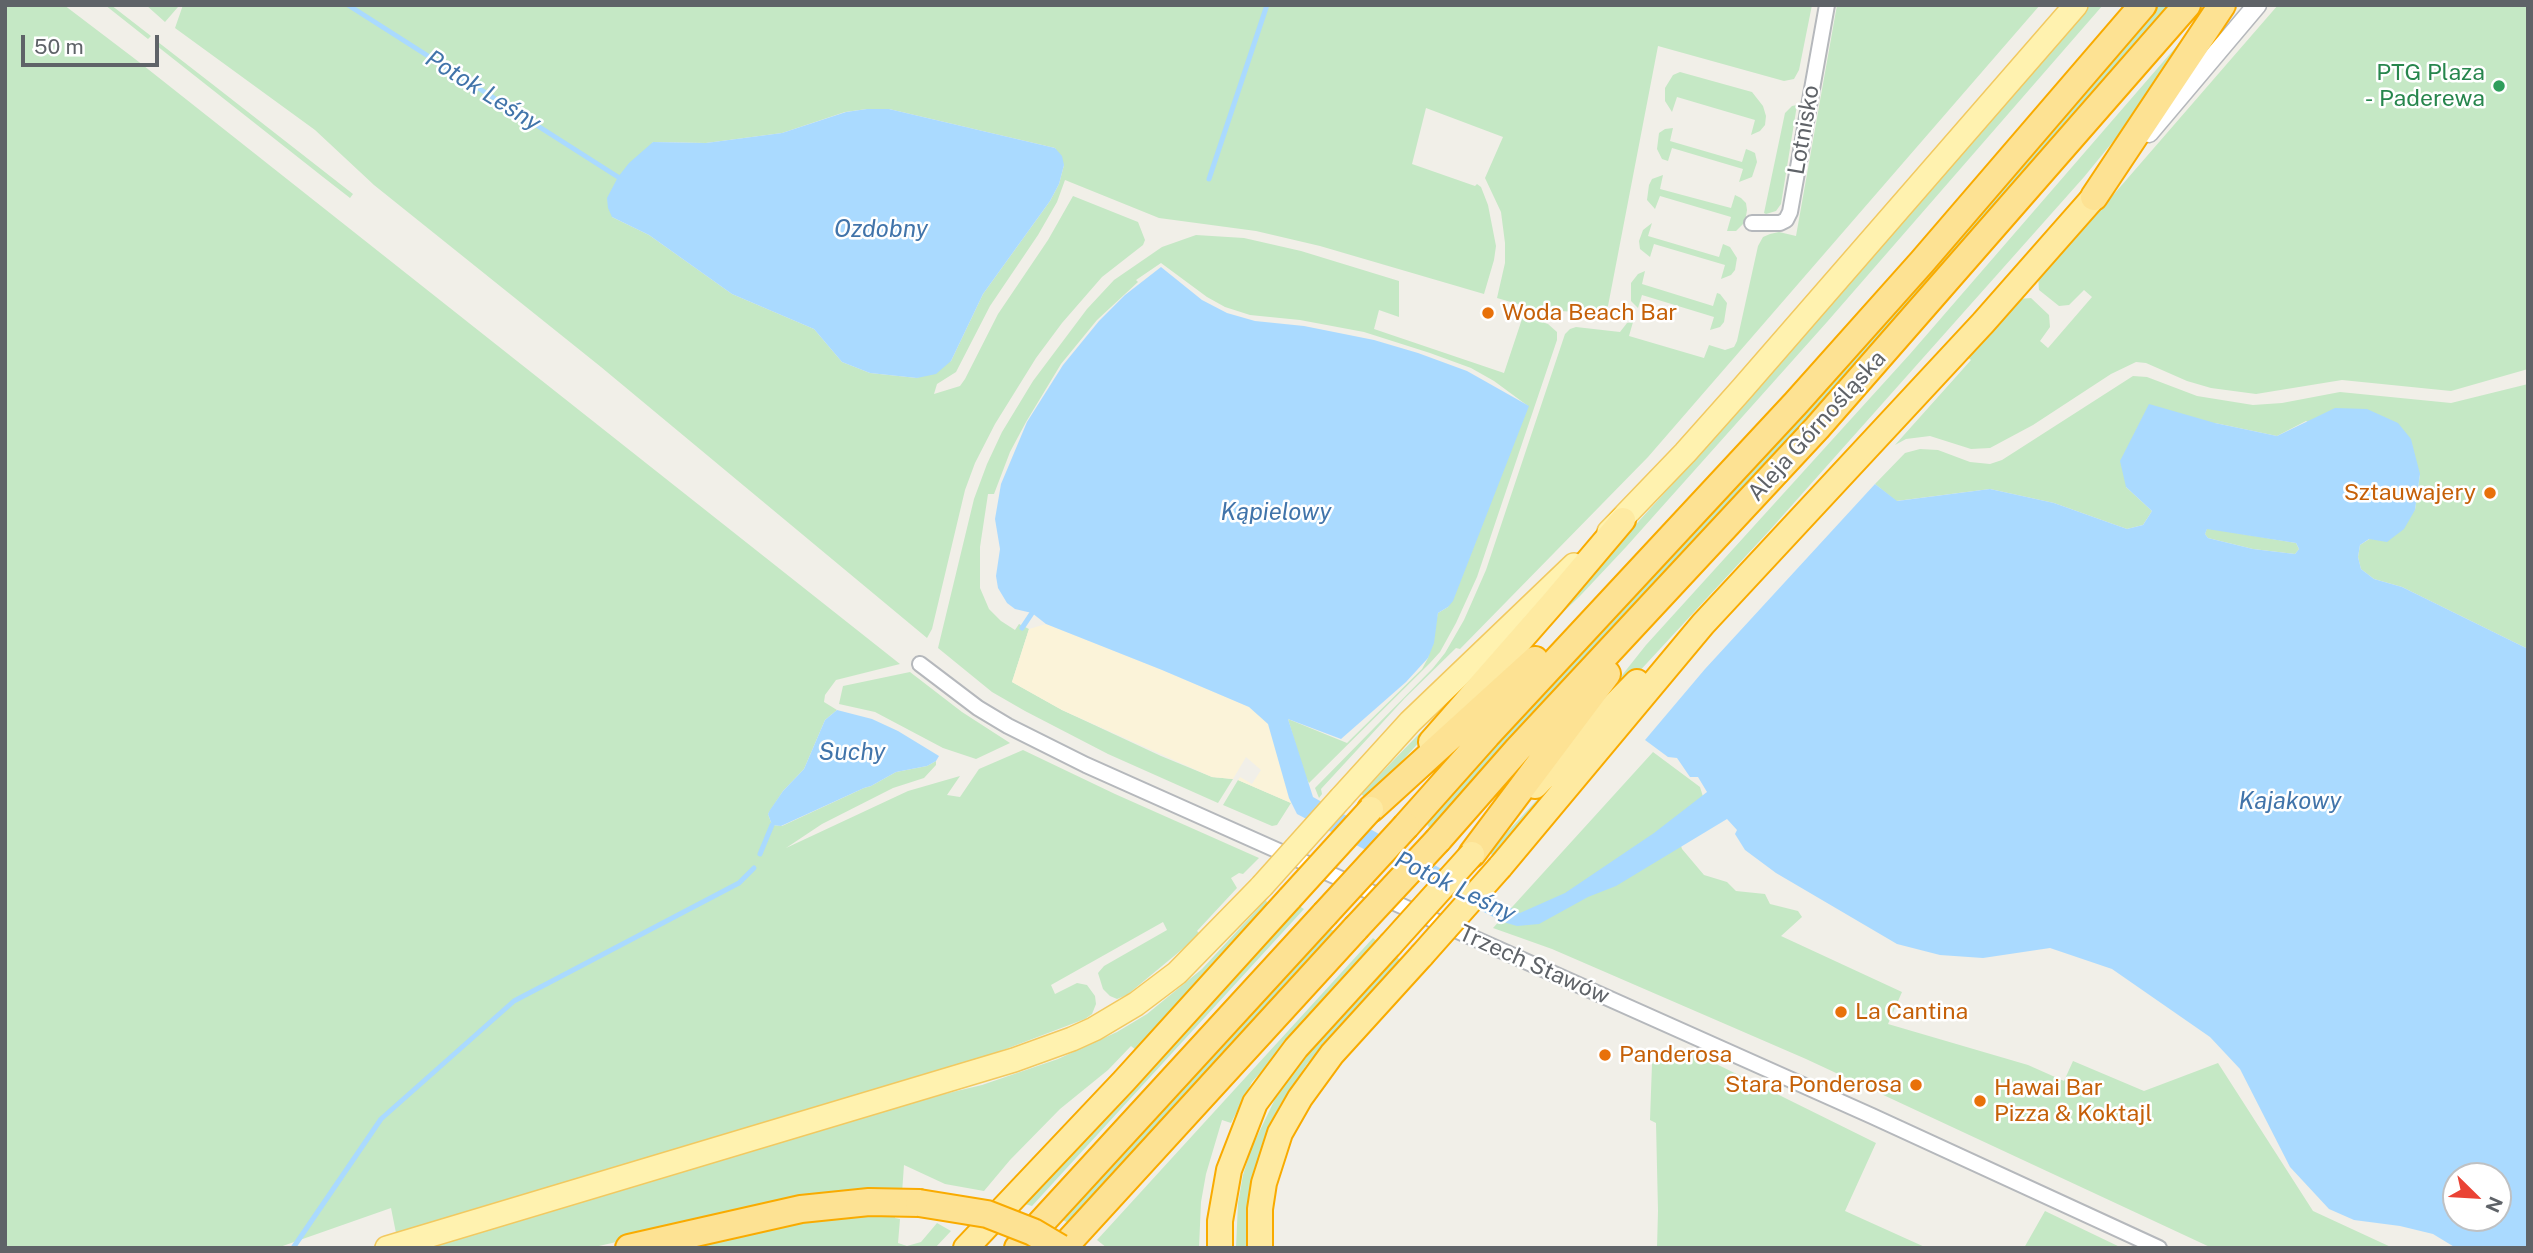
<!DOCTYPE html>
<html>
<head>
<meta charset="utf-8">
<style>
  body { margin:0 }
  #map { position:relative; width:2533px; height:1253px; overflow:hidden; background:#f1efe8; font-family:"Public Sans",sans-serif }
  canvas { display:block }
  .frame { position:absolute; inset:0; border:7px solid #5f6368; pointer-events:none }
  .north { position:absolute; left:2442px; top:1162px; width:70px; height:70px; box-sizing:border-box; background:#fff; border:2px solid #bfc1c3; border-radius:50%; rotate:114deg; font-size:19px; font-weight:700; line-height:28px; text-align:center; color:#5f6368 }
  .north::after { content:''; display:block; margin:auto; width:24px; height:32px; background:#ea4335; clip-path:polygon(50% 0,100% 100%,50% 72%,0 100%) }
  .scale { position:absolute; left:21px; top:35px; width:138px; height:32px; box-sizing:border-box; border:4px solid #5f6368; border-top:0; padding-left:9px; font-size:21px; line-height:24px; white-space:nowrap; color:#5f6368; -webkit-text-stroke:5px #fff; paint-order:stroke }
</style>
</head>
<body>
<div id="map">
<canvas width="2533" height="1253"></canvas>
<div class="frame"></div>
<div class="north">N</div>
<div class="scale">50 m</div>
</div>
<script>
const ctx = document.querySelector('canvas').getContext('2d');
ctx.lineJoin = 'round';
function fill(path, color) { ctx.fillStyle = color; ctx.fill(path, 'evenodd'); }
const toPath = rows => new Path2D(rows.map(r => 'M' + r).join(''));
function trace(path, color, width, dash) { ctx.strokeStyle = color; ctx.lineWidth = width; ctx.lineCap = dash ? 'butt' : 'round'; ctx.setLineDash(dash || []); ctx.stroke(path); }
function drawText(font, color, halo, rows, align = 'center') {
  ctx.font = font + ' "Public Sans",sans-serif'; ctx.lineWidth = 5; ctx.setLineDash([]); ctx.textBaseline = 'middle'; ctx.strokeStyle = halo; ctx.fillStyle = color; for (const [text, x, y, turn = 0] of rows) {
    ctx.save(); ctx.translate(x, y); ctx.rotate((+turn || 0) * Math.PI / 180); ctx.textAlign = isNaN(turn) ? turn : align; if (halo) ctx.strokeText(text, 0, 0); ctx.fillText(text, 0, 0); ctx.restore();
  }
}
const green = toPath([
  [5,5,64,5,139,62,900,664,836,680,825,695,824,702,837,710,825,720,804,769,783,791,768,814,772,825,782,826,864,788,871,786,896,772,927,766,936,761,936,765,924,778,893,788,822,824,786,848,908,791,960,776,947,795,960,797,979,769,1023,750,1115,794,1259,858,1243,874,1239,873,1231,878,1237,888,1197,931,1200,934,1197,937,1127,995,1117,999,1110,996,1103,989,1098,973,1104,966,1167,930,1163,922,1051,985,1055,994,1077,983,1087,985,1095,996,1096,1004,1092,1014,1085,1019,998,1052,396,1233,391,1208,277,1248,5,1248],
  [105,5,111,5,151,36,148,39],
  [146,5,177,5,178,7,165,22],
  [183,5,1812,5,1799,70,1794,79,1784,81,1658,46,1608,306,1600,313,1538,310,1497,298,1505,263,1505,243,1501,212,1485,178,1503,137,1426,108,1412,164,1475,186,1477,184,1481,187,1488,205,1496,246,1494,260,1484,294,1320,246,1256,231,1159,218,1065,180,1057,202,1038,235,990,306,956,372,937,384,934,394,960,386,965,379,998,314,1048,240,1073,196,1138,222,1145,240,1143,245,1102,277,1062,323,1036,358,995,424,975,463,965,490,932,629,927,638,601,367,374,185,315,130,175,28],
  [867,109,889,109,1055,148,1064,165,1059,184,1050,201,983,294,951,361,917,378,870,373,842,362,814,329,732,294,649,235,612,217,653,142,706,143,782,133,845,112],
  [1837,5,2040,5,1648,457,1460,649,1456,648,1405,698,1321,789,1322,794,1319,798,1315,788,1433,668,1445,653,1464,620,1486,570,1565,334,1570,329,1576,327,1620,332,1627,323,1633,322,1629,336,1704,358,1709,345,1725,350,1734,347,1737,341,1758,246,1763,237,1770,234,1779,232,1796,236],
  [2090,5,2103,5,1827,322,1626,547,1580,596,1524,650,1524,648,1725,426],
  [2158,5,2171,5,1836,389,1433,828,1429,827,1425,822,1680,544,1983,208],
  [2278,5,2528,5,2528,369,2451,391,2342,380,2256,394,2211,388,2187,381,2146,363,2136,362,2111,374,2033,425,1990,448,1971,449,1930,436,1906,439,1895,445,1971,360,1966,356,2018,299,2031,298,2049,315,2050,327,2040,341,2048,348,2092,297,2084,290,2069,305,2059,306,2039,290,2038,276,2085,222,2088,224],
  [2195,25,2138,111,2084,177,1769,531,1611,702,1600,703,1646,645,1910,354],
  [158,42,216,87,353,194,350,198,323,177,157,46],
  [1680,72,1752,92,1763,106,1766,116,1765,125,1760,131,1751,135,1755,120,1677,97,1672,112,1665,101,1665,88,1673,75],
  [1797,105,1781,204,1776,211,1766,214,1764,213,1785,113,1792,106],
  [1673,128,1670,141,1742,162,1746,149,1751,151,1755,153,1757,162,1752,177,1739,182,1743,169,1672,148,1668,161,1662,159,1657,149,1659,133,1665,129],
  [1663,175,1660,189,1731,208,1735,195,1741,198,1746,203,1747,210,1745,222,1736,231,1727,231,1731,217,1660,196,1655,209,1647,200,1649,185,1652,179],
  [1652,223,1648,236,1719,257,1723,244,1730,247,1737,258,1735,270,1731,275,1721,279,1725,265,1654,244,1650,257,1640,249,1639,241,1643,230],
  [1196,235,1244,238,1301,251,1399,281,1399,317,1379,310,1374,329,1504,373,1523,316,1548,324,1557,332,1557,340,1477,577,1456,623,1440,652,1430,663,1309,783,1304,774,1288,719,1347,743,1422,669,1428,658,1438,613,1448,607,1528,406,1494,381,1471,368,1430,353,1364,332,1300,320,1250,315,1225,307,1207,297,1161,263,1136,280,1138,282,1097,320,1061,364,1026,422,1010,452,994,494,988,494,980,547,980,588,989,609,1001,621,1015,630,1019,624,1029,629,1012,682,1062,710,1161,756,1212,777,1233,779,1218,803,1108,754,1025,711,992,692,938,648,974,499,987,464,1002,432,1033,381,1087,309,1114,280,1162,247],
  [1645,271,1642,284,1713,306,1717,293,1720,294,1727,303,1724,322,1720,327,1710,330,1714,317,1642,295,1638,308,1631,301,1631,283,1638,274],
  [2133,376,2147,377,2197,396,2253,405,2282,403,2340,392,2451,403,2528,384,2528,649,2402,587,2374,579,2361,569,2358,557,2360,545,2415,510,2420,474,2306,421,2277,436,2215,423,2126,487,2152,511,2143,525,2127,529,2054,503,1990,489,1896,501,1875,484,1905,453,1920,449,1938,450,1970,462,1990,464,2002,460],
  [2207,528,2296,543,2299,549,2295,554,2253,549,2208,538,2205,534],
  [1524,625,1525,627,1367,799,1361,794],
  [910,672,962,712,1010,743,976,759,943,748,875,712,839,704,843,686],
  [1591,741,1495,858,1489,852],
  [1653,752,1700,787,1705,803,1674,823,1682,849,1704,875,1727,882,1736,891,1765,894,1770,904,1798,911,1802,917,1781,936,1902,992,1888,1024,2028,1065,2064,1081,2073,1061,2144,1091,2218,1063,2313,1211,2393,1248,2212,1248,1806,1059,1552,949,1493,928],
  [1238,780,1291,803,1277,825,1272,826,1223,805],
  [1266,900,1268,905,1136,1050,1131,1046,1108,1070,1060,1109,1010,1160,984,1191,945,1184,904,1165,902,1193,793,1202,590,1248,428,1248,940,1095,982,1085,1058,1059,1117,1032,1147,1014,1202,969],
  [1299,906,1304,909,1032,1206,1025,1204],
  [1329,929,1337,932,1070,1224,1061,1219],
  [1373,938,1378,942,1252,1082,1231,1123,1222,1120,1206,1174,1201,1202,1199,1248,1107,1248,1097,1240],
  [1397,957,1400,960,1307,1064,1280,1105,1269,1125,1254,1174,1249,1201,1247,1248,1236,1248,1238,1203,1243,1175,1251,1149,1275,1099,1305,1057],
  [1668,1048,1688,1050,1876,1143,1845,1211,1927,1248,1657,1248,1658,1211,1656,1123,1650,1120,1652,1064,1655,1058],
  [2045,1211,2122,1248,2024,1248],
  [828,1215,895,1216,895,1218,900,1219,898,1243,907,1246,921,1242,937,1223,951,1231,935,1248,674,1248]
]);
const sand = toPath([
  [1046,624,1162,670,1249,707,1268,723,1291,803,1238,780,1240,777,1252,784,1261,770,1246,757,1233,779,1212,777,1062,710,1012,682,1029,629]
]);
const water = toPath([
  [867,109,889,109,1055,148,1062,156,1064,165,1059,184,1050,201,983,294,951,361,936,374,917,378,870,373,842,362,814,329,732,294,649,235,612,217,608,208,607,198,618,177,629,163,653,142,706,143,782,133,846,112],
  [1161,267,1202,300,1227,313,1255,321,1304,326,1374,340,1418,353,1467,371,1529,406,1453,601,1448,607,1438,613,1434,643,1428,658,1406,682,1341,739,1288,719,1313,797,1520,913,1565,893,1654,833,1707,792,1698,777,1690,777,1677,758,1668,757,1645,740,1705,669,1875,484,1897,501,1990,489,2054,503,2127,529,2143,525,2152,511,2126,487,2120,461,2149,404,2215,423,2277,436,2335,408,2367,409,2398,423,2411,439,2420,474,2415,510,2404,529,2387,542,2369,539,2360,545,2358,557,2361,569,2374,579,2402,587,2528,649,2528,1248,2456,1248,2433,1234,2400,1226,2354,1220,2329,1209,2290,1167,2240,1069,2210,1037,2112,969,2050,948,1983,958,1940,955,1897,944,1776,873,1745,850,1735,834,1737,830,1727,819,1616,886,1588,897,1539,924,1517,926,1503,922,1297,814,1289,798,1268,724,1249,707,1162,670,1046,624,1032,613,1015,609,1007,603,998,588,996,576,1000,549,995,519,1001,484,1027,422,1063,365,1099,321,1125,295],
  [2207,529,2296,543,2299,549,2295,554,2253,549,2208,538,2205,534],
  [2456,1176,2498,1176,2498,1218,2456,1218],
  [837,710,872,719,898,731,939,756,936,761,927,766,896,772,871,786,864,788,781,826,772,825,768,814,770,810,783,791,804,769,825,720]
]);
const stream = toPath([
  [348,5,618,177],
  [1209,179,1267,5],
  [1022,628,1032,613],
  [760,854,772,825],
  [293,1248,381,1119,514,1001,739,883,754,868]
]);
const minor = toPath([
  [1752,223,1780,223,1786,220,1790,212,1827,5],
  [920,664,978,708,1008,726,1086,765,1872,1116,2159,1248]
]);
const tertiary = toPath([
  [2149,133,2257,5]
]);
const primary = toPath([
  [1609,532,1685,453,1742,389,2076,5],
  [1341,798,1410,722,1574,565],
  [387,1248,1014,1060,1072,1039,1094,1029,1136,1004,1177,973,1262,886]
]);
const trunk = toPath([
  [1431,742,1552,604,1623,520],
  [1535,786,1637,682],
  [1500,867,1703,624,1983,323,2094,197],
  [966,1248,1124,1081,1290,898],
  [1220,1248,1220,1221,1229,1170,1255,1103,1296,1048,1391,944],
  [1260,1248,1260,1209,1264,1183,1280,1133,1300,1098,1332,1054,1422,955]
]);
const motorway = toPath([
  [2094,197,2222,5],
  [1371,809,1535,660],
  [1406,826,1487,735,1796,403,1922,262,2143,5],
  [1438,840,1518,749,1817,428,2187,5],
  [1472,854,1607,674],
  [629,1248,801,1209,869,1202,919,1203],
  [1018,1248,1325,914],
  [1063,1248,1356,928]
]);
const primaryBridge = toPath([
  [1262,886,1341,798]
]);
const trunkBridge = toPath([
  [1290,898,1371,809],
  [1391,944,1472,854],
  [1422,955,1500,867]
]);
const motorwayBridge = toPath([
  [1325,914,1406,826],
  [1356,928,1438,840],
  [919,1203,987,1214,1033,1232,1060,1248]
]);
const markers = [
  [2499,86,7,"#2e9e5b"],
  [1488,313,7,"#e8710a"],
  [2490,493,7,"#e8710a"],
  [1841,1012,7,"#e8710a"],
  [1605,1055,7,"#e8710a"],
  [1916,1085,7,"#e8710a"],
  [1980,1101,7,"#e8710a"]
];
const leisureNames = [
  ["PTG Plaza",2485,73],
  ["- Paderewa",2485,99]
];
const streetNames = [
  ["Lotnisko",1804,130,-80],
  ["Aleja Górnośląska",1817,426,-48],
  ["Trzech Stawów",1534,965,24]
];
const foodNames = [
  ["Woda Beach Bar",1502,313],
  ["Sztauwajery",2476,493,"right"],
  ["La Cantina",1855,1012],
  ["Panderosa",1619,1055],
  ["Stara Ponderosa",1902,1085,"right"],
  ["Hawai Bar",1994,1088],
  ["Pizza & Koktajl",1994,1114]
];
const waterNames = [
  ["Potok Leśny",483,91,32],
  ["Ozdobny",881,230],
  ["Kąpielowy",1276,513],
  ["Suchy",852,753],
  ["Kajakowy",2290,802],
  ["Potok Leśny",1455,887,26]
];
fill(green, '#c5e8c5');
fill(sand, '#fbf3d9');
fill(water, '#aadaff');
trace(stream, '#aadaff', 5);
trace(minor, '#b5b8bc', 18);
trace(tertiary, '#b5b8bc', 21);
trace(primary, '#f2c960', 26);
trace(trunk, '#f9ab00', 28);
trace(motorway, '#f9ab00', 30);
trace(minor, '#fff', 14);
trace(tertiary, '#fff', 18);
trace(primary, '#fff2af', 23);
trace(trunk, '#feeaa1', 24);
trace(motorway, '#fde293', 26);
trace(primaryBridge, '#f2c960', 26, []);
trace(trunkBridge, '#f9ab00', 28, []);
trace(motorwayBridge, '#f9ab00', 30, []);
trace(primaryBridge, '#fff2af', 23);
trace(trunkBridge, '#feeaa1', 24);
trace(motorwayBridge, '#fde293', 26);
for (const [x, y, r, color] of markers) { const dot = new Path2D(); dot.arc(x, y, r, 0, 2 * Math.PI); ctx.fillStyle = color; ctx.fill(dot); trace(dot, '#fff', 2.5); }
drawText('23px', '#27864d', '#fff', leisureNames, 'right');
drawText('23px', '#5f6368', '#fff', streetNames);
drawText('23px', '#c56008', '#fff', foodNames, 'left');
drawText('italic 24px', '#4174aa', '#fff', waterNames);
</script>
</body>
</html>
